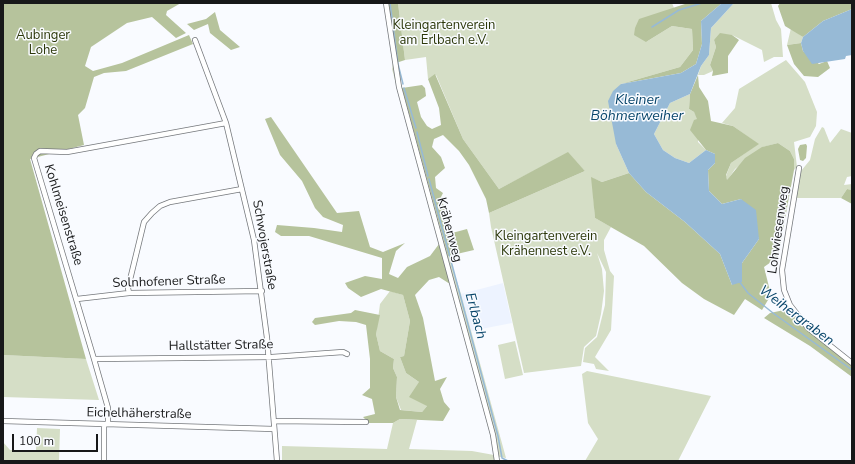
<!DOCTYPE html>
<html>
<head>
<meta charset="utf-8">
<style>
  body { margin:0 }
  #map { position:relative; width:855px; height:464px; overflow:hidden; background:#f9fbff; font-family:"Nunito Sans",sans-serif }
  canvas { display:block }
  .frame { position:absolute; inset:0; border:4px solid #171819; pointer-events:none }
  .scale { position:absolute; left:12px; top:434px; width:86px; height:18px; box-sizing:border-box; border:2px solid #171819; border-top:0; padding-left:5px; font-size:12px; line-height:14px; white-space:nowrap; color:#171819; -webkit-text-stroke:3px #f9fbff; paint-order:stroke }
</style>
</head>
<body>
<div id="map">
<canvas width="855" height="464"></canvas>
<div class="frame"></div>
<div class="scale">100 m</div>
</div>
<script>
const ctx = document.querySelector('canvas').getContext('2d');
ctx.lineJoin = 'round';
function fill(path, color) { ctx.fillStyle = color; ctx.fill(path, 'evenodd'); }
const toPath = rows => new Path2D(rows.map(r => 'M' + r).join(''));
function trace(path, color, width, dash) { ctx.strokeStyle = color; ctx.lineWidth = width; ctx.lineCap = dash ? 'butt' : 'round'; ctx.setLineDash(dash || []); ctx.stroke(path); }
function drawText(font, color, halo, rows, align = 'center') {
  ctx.font = font + ' "Nunito Sans",sans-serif'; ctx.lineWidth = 3; ctx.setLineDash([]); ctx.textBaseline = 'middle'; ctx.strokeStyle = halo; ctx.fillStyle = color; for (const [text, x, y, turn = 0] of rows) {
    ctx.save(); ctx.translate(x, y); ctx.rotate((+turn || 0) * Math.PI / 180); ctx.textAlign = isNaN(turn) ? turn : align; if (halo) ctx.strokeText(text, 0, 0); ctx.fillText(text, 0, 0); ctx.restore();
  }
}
const built = toPath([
  [503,283,512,323,471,331,461,294]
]);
const green = toPath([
  [385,3,388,3,396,63,401,84,440,229,461,294,506,458,494,456,495,461,282,461,282,446,387,449,393,423,400,419,417,420,409,449,472,451,494,455,491,437,392,69,393,63],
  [398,3,672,3,674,8,646,42,672,26,692,29,693,50,680,67,621,84,616,144,629,173,602,182,592,178,595,218,611,227,604,240,604,250,610,271,614,276,611,330,595,357,609,371,596,369,594,364,583,362,585,348,597,337,605,305,606,272,597,253,602,269,604,291,601,314,596,336,584,347,581,366,524,373,491,227,489,213,585,171,568,153,499,189,463,139,436,75,428,79,426,57,405,60],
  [734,3,771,3,776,20,781,29,783,57,774,57,764,62,762,50,732,35,714,40,716,47,710,65,713,71,704,75,698,75,701,66,709,55,711,28],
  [791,28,803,37,801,43,787,45],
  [786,60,805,82,817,112,816,126,810,137,794,142,797,167,794,170,794,159,790,151,778,143,763,147,735,169,727,181,726,176,731,163,758,144,733,126,722,123,735,108,739,89],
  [690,94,689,109,694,112,698,119,698,142,706,150,689,163,675,158,663,150,654,134,670,103],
  [822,127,824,128,830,143,841,129,852,133,852,176,847,177,844,185,852,184,852,190,847,189,841,198,795,198,801,171,810,160,815,139],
  [390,291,403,295,410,321,404,356,400,357,406,373,419,382,427,406,422,412,401,410,396,397,397,377,393,368,394,359,380,351,376,334,380,304],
  [515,341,523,375,505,379,498,345],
  [3,355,86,359,99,400,3,397],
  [587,371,711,396,678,461,585,461,598,439,588,423,582,374],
  [37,428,60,429,59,461,3,461,3,442,10,450,36,450]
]);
const forest = toPath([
  [3,3,181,3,167,11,166,15,186,33,176,38,152,17,127,23,91,47,85,66,93,71,122,63,189,35,193,44,126,71,104,73,94,77,85,108,78,115,84,145,30,159,86,359,3,355],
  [388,3,398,3,405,60,396,63],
  [688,3,722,3,701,21,702,44,696,64,681,73,621,84,680,67,693,50,692,29,672,26,646,42,634,35,635,28,639,19],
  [780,3,852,3,852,9,823,21,803,37,785,26,778,6],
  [215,12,220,30,240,47,231,50,210,33,208,24,194,30,187,24,206,19],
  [720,33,732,35,739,40,728,56,728,73,712,76,713,71,710,65,716,47,714,40],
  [801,43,803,51,819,64,827,61,830,68,818,77,804,76,794,64,787,45],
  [435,74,463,139,499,189,568,152,585,171,489,213,486,199,469,165,459,151,443,135,434,139,432,147,441,157,445,168,435,177,436,188,443,193,441,197,452,233,467,229,474,250,448,256,402,88,422,85,425,88,426,96,417,102,421,117,427,126,432,129,441,125,439,108,428,79],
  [698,75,699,87,708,101,711,121,733,126,759,144,731,163,726,175,727,180,745,158,762,147,778,143,790,151,794,159,794,170,778,257,764,267,771,295,762,310,745,299,734,315,704,299,682,283,644,246,595,218,591,177,602,182,629,173,646,192,685,222,720,254,732,285,742,263,759,239,741,199,722,204,709,191,708,170,715,163,715,154,706,150,690,130,694,120,697,119,694,112,689,109,690,94],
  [271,117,337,213,359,211,370,247,383,252,405,243,396,251,389,274,398,278,407,267,430,256,439,244,450,284,439,277,429,280,415,295,423,318,435,381,447,377,440,389,444,402,450,409,443,421,400,419,393,423,369,423,363,417,375,414,372,399,362,395,370,388,370,359,366,325,356,322,339,321,315,325,312,322,315,318,351,313,355,310,380,315,376,334,380,351,394,359,393,368,397,377,396,397,400,410,422,412,427,406,409,397,419,382,406,373,400,357,404,356,410,321,403,295,381,289,361,297,348,288,345,283,365,276,382,279,382,258,309,236,281,236,275,232,277,225,314,228,342,232,343,225,323,217,315,208,302,181,280,155,265,119],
  [806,144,807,146,806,158,803,161,800,160,798,149,800,145],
  [847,189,852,190,852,204,841,198],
  [789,309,805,328,852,366,852,377,810,346,764,318,770,313]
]);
const water = toPath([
  [722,3,734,3,711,28,709,55,701,66,690,94,670,103,654,134,663,150,675,158,689,163,706,150,715,154,715,163,708,170,709,191,722,204,741,199,756,210,759,239,742,263,742,282,732,285,720,254,685,222,646,192,629,173,616,144,608,101,613,91,621,84,681,73,696,64,702,44,701,21],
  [852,9,852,55,846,56,845,59,812,64,803,51,801,43,803,37,823,21]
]);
const stream = toPath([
  [390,3,398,64,403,84],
  [652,27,679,10,702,3],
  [404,88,416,128],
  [417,132,428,176],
  [429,179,498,436,502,458,508,461],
  [739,281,748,293,773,313,852,370]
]);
const minor = toPath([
  [386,3,399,87,493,435,497,461],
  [195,40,226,123,254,240,267,338,277,461],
  [799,168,782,270,784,290,790,305,808,328,852,363],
  [129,293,128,288,144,222,152,213,160,206,170,202,242,189],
  [77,299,129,293,262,291],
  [94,359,272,357,343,352,347,354],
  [3,421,274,429],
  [274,421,366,422],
  [108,423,108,408,94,359,34,158,36,154,40,151,67,152,226,123],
  [104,425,104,461]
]);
const parkNames = [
  ["Kleingartenverein",444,26],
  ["am Erlbach e.V.",444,41],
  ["Aubinger",43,36],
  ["Lohe",43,51],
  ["Kleingartenverein",546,237],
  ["Krähennest e.V.",546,252]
];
const streetNames = [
  ["Kohlmeisenstraße",63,215,73],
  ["Krähenweg",449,230,75],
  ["Lohwiesenweg",779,230,-82],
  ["Schwojerstraße",264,245,80],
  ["Solnhofener Straße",169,282,-2],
  ["Hallstätter Straße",221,346,-1],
  ["Eichelhäherstraße",139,414,1]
];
const waterNames = [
  ["Kleiner",637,101],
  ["Böhmerweiher",637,117],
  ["Erlbach",475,316,75],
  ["Weihergraben",796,316,37]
];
fill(built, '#edf3ff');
fill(green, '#d5dec6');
fill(forest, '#b6c39c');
fill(water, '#97bad6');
trace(stream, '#97bad6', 1.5);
trace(minor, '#75787c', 6);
trace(minor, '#fff', 4.5);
drawText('13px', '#2c380a', '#f9fbff', parkNames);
drawText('13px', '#171819', '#f9fbff', streetNames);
drawText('italic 14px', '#09466b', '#f9fbff', waterNames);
</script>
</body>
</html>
